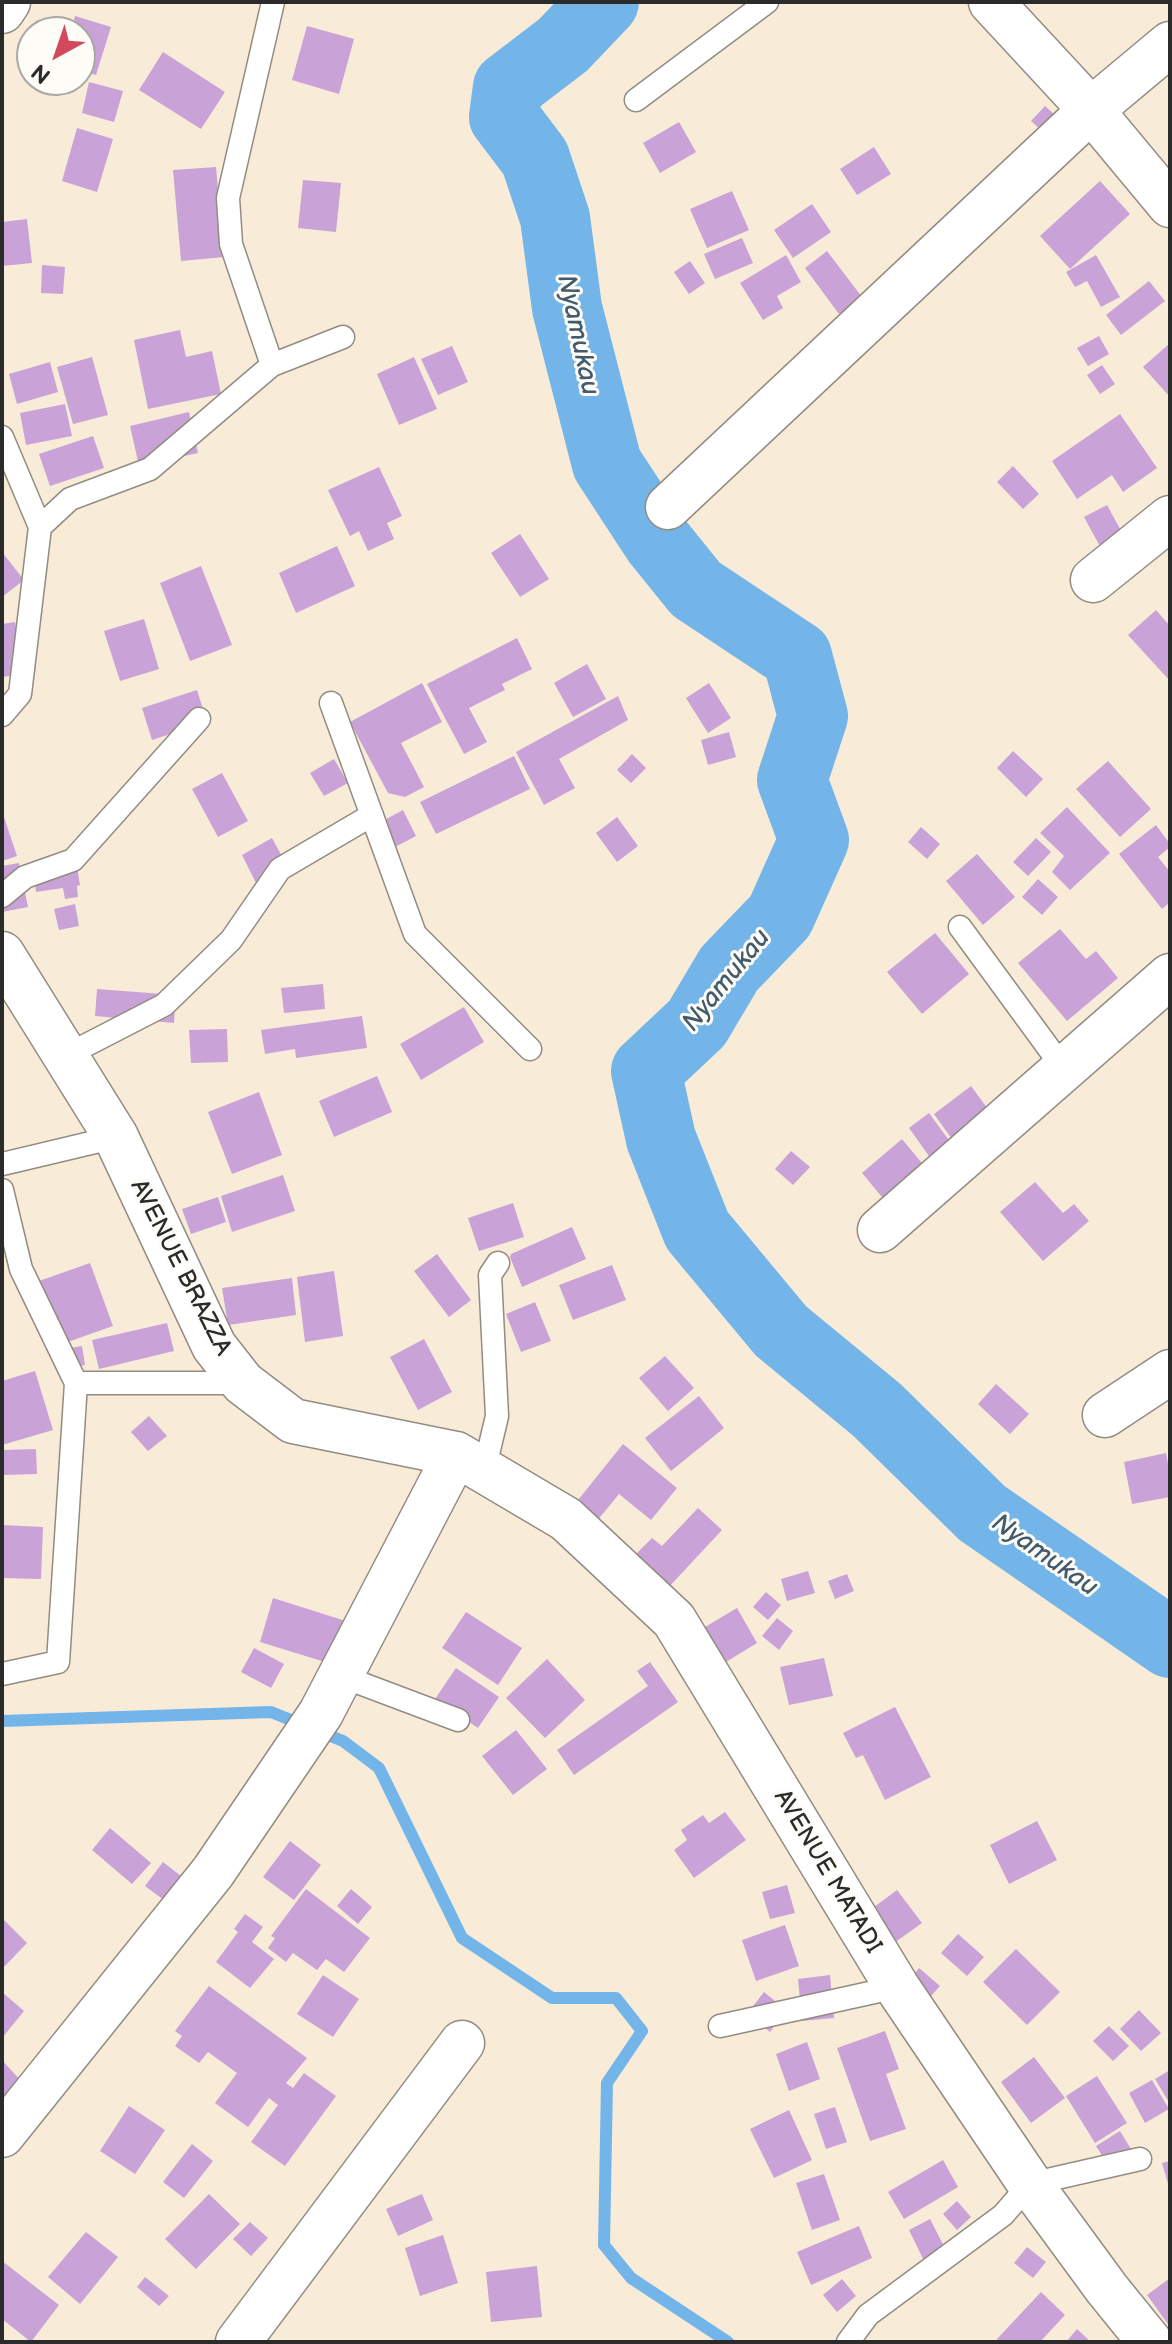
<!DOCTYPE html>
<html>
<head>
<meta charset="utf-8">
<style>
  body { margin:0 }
  #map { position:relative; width:1172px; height:2344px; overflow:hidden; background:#f8ecd9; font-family:"Balsamiq Sans",sans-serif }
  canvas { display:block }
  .frame { position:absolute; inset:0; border:4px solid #2b2b2b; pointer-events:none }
  .north { position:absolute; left:16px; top:16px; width:80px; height:80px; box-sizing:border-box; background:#fdfcf7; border:2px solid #a9a8a5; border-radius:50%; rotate:220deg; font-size:22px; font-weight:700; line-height:32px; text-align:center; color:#2b2b2b }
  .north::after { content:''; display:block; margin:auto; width:28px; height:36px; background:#d1495b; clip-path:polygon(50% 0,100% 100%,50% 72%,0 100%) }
</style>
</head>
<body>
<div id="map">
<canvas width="1172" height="2344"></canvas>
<div class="frame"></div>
<div class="north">N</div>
</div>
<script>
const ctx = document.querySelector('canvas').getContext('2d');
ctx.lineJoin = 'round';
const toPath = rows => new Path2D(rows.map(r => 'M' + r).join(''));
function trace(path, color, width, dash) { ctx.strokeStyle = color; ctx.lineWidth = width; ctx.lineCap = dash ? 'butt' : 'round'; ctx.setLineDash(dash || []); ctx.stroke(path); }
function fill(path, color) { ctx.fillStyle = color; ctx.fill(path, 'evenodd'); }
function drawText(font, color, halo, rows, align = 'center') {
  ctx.font = font + ' "Balsamiq Sans",sans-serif'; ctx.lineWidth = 6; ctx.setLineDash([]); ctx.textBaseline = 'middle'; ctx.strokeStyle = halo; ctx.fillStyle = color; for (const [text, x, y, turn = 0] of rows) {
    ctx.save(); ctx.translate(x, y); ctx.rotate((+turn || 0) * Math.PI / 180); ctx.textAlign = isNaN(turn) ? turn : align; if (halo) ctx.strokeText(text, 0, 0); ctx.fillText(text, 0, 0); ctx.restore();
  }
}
const stream = toPath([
  [2,1721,271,1712,343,1741,379,1768,462,1938,552,1998,616,1998,642,2031,607,2083,604,2245,631,2278,728,2342]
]);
const river = toPath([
  [604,2,563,45,508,87,504,117,535,158,555,218,567,308,607,464,658,542,696,589,797,656,813,716,792,780,814,840,780,916,729,969,697,1023,646,1071,661,1139,697,1230,781,1331,877,1410,982,1513,1170,1643]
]);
const building = toPath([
  [75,16,111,27,96,75,80,70,80,32,71,32],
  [307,26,354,39,339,94,292,80],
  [163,52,225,92,201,129,139,90],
  [89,82,123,91,114,122,82,113],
  [1045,106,1073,131,1059,146,1031,121],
  [679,122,696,152,660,173,643,143],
  [77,128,113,139,97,192,62,181],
  [874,147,891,174,857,195,840,169],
  [216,167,224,257,181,261,173,170],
  [303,180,341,183,336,232,298,228],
  [1100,181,1130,214,1070,269,1040,236],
  [732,191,749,230,707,248,690,209],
  [812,204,831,232,793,258,774,230],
  [27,219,32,263,2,266,2,222],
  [742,238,753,263,715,279,704,254],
  [827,251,862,297,839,314,805,268],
  [786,255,801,282,777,296,783,308,763,320,740,283],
  [1096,255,1120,297,1101,307,1087,281,1075,287,1066,272],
  [690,261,705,283,689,294,674,272],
  [42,265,65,267,63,294,41,293],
  [1149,281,1165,301,1121,335,1106,315],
  [180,330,186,357,212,351,221,394,148,409,134,340],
  [1099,336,1109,354,1088,366,1077,348],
  [1170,343,1170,397,1143,367],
  [452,346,468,382,438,395,421,359],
  [92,357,108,415,73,424,57,367],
  [414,357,437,409,399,425,377,374],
  [50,362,58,392,17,404,9,374],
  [1102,365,1115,384,1100,394,1087,375],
  [65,404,72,436,26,445,20,413],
  [189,412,198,453,139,466,130,426],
  [1120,414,1157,468,1123,492,1112,475,1077,499,1052,461],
  [93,436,104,468,50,486,39,454],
  [1013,466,1039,494,1023,509,997,482],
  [379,467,402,516,387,523,394,539,368,551,359,531,350,536,328,490],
  [1107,505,1131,549,1108,561,1084,517],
  [520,534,549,579,520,597,491,553],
  [337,546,355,586,296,613,279,573],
  [2,552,24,580,2,597],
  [201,566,232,645,190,661,160,583],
  [1156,610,1170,626,1170,681,1128,635],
  [144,619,159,669,120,681,104,631],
  [15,622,23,674,2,677,2,624],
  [517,638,532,669,502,684,505,690,469,708,487,742,464,754,427,684],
  [587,664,606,699,573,717,554,683],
  [422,683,442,722,401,743,424,787,405,797,388,793,350,722],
  [709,683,731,718,708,733,686,698],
  [197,690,207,722,152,740,142,708],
  [618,696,628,720,559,759,575,788,544,805,516,752],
  [729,732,736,757,708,765,701,740],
  [1013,751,1043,779,1026,797,997,768],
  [632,754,646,768,631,783,617,770],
  [514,756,530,789,436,834,420,802],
  [334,759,348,783,324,796,310,773],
  [1108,761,1151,809,1120,837,1076,789],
  [222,773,248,821,218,837,192,789],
  [1067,807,1110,853,1070,890,1052,872,1064,856,1040,833],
  [403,810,416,836,393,848,379,823],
  [2,811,17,856,2,861],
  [617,817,638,846,617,862,596,833],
  [1156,825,1170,844,1170,847,1158,857,1170,872,1170,902,1162,909,1119,854],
  [921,827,940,844,927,859,908,842],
  [272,838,290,871,258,887,242,855],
  [1036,838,1051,852,1028,876,1013,862],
  [977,854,1015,897,983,925,946,881],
  [75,855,80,885,77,886,78,897,65,899,63,888,36,892,32,861],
  [19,863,28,907,2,912,2,866],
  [1038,879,1058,897,1042,915,1022,897],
  [75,904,79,926,59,930,54,909],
  [1060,929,1086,959,1096,951,1118,978,1067,1021,1018,963],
  [935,933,969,974,922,1014,887,972],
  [323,984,325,1009,284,1013,281,988],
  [97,989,176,995,174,1023,95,1016],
  [464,1007,484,1042,421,1080,400,1044],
  [362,1016,367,1048,296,1058,295,1049,265,1054,261,1030],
  [227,1029,228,1062,191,1063,189,1030],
  [377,1076,392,1112,334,1137,319,1101],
  [971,1086,1002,1128,964,1156,934,1114],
  [259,1092,282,1155,232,1174,208,1112],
  [929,1113,962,1158,941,1173,909,1128],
  [902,1139,931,1174,891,1208,862,1173],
  [791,1151,810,1167,793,1185,775,1169],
  [283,1175,295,1211,232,1232,221,1196],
  [1035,1182,1063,1213,1074,1204,1089,1221,1043,1261,1000,1212],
  [218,1197,226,1222,191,1234,182,1209],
  [513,1203,524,1237,479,1251,468,1218],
  [572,1227,586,1259,522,1287,510,1257,511,1254],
  [437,1254,471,1300,449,1317,414,1271],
  [90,1263,113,1326,62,1344,39,1281],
  [612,1265,626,1300,573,1320,559,1285],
  [334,1271,343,1336,305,1342,297,1277],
  [292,1278,296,1315,228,1325,222,1288],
  [535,1302,551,1341,521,1352,506,1314],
  [167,1323,174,1351,99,1369,92,1340],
  [424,1339,452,1392,418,1410,390,1357],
  [82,1346,85,1365,63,1369,59,1350],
  [665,1356,694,1388,668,1411,639,1378],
  [35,1371,53,1430,2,1445,2,1381],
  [996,1384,1029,1414,1010,1434,978,1404],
  [699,1396,724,1428,671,1471,645,1438],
  [149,1416,167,1436,148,1451,131,1432],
  [623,1444,677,1488,651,1520,619,1494,588,1532,566,1515],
  [36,1449,37,1474,2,1475,2,1450],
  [1166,1453,1170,1475,1170,1497,1132,1504,1124,1462],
  [698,1508,722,1530,666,1590,632,1558,652,1538,662,1546],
  [2,1525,43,1527,41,1579,2,1578],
  [808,1571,815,1593,787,1601,781,1579],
  [847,1574,854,1591,835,1599,828,1581],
  [766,1592,781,1605,768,1620,753,1607],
  [273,1598,352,1623,338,1666,260,1642],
  [737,1608,757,1643,721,1665,700,1630],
  [466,1612,522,1648,498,1685,442,1648],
  [777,1618,793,1631,779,1650,762,1636],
  [254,1648,284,1664,271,1688,241,1672],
  [824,1658,833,1696,789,1705,780,1667],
  [547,1659,585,1700,545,1738,506,1698],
  [650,1662,678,1702,574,1775,557,1750,648,1686,637,1671],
  [456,1668,499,1697,478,1728,435,1699],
  [895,1707,931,1777,885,1800,863,1755,856,1758,843,1733],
  [516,1730,547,1769,513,1795,482,1756],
  [725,1812,746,1840,694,1878,674,1850,687,1840,681,1830,703,1815,709,1823],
  [1037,1821,1057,1860,1009,1884,990,1845],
  [110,1828,151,1863,132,1884,92,1850],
  [290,1841,321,1865,294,1900,263,1877],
  [163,1862,190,1883,172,1906,145,1886],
  [787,1885,795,1913,770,1919,762,1892],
  [306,1889,370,1938,344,1972,326,1959,317,1970,293,1953,286,1962,268,1948,275,1938,271,1936],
  [351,1889,372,1907,358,1924,337,1906],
  [897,1890,922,1923,890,1946,866,1913],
  [245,1914,263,1927,252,1942,274,1959,250,1988,216,1962,238,1932,234,1929],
  [2,1918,27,1943,2,1969],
  [785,1925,799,1966,756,1981,742,1940],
  [958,1934,984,1957,967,1976,941,1953],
  [1016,1949,1060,1992,1027,2025,983,1982],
  [919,1968,940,1986,925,2003,905,1986],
  [323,1975,359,1999,333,2037,297,2014],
  [830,1975,834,2018,802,2021,798,1979],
  [209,1986,307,2058,286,2083,293,2088,304,2073,336,2096,285,2166,251,2142,278,2105,269,2098,248,2127,215,2103,237,2073,208,2052,199,2063,175,2046,182,2036,175,2031],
  [2,1992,24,2011,2,2038],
  [764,1992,786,2010,770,2032,747,2014],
  [1139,2010,1161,2033,1141,2051,1120,2029],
  [1109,2026,1129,2046,1113,2061,1093,2041],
  [885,2031,899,2069,886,2074,906,2129,870,2141,837,2048],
  [807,2042,820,2079,789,2091,776,2054],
  [1034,2057,1065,2098,1031,2123,1001,2082],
  [2,2060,21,2081,2,2099],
  [1170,2070,1170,2104,1155,2079],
  [1097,2076,1127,2123,1095,2143,1066,2096],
  [1152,2080,1169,2109,1145,2123,1129,2093],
  [129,2106,165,2130,135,2174,100,2151],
  [835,2107,847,2142,826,2149,814,2114],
  [789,2110,812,2160,774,2178,750,2129],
  [1120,2131,1139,2162,1115,2176,1096,2146],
  [192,2144,213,2161,184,2198,163,2182],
  [943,2160,958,2187,904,2219,888,2192],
  [1170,2161,1170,2187,1169,2187,1162,2163],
  [824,2174,840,2220,812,2230,796,2183],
  [209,2194,240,2224,196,2269,165,2239],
  [422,2194,433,2220,398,2236,386,2209],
  [957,2201,971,2217,957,2230,943,2214],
  [930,2219,950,2258,928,2269,909,2230],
  [250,2222,268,2238,251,2256,233,2239],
  [859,2226,872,2258,811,2285,797,2252],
  [86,2232,118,2257,80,2304,48,2277],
  [443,2235,458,2283,420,2296,405,2248],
  [1027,2247,1046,2262,1033,2278,1014,2263],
  [2,2261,59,2305,31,2342,2,2319],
  [537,2266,542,2317,491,2322,486,2272],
  [145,2277,169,2296,159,2306,137,2287],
  [1170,2278,1170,2327,1147,2295],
  [842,2279,856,2296,837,2312,823,2295],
  [1041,2292,1065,2315,1040,2342,999,2342,997,2339],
  [1077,2329,1091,2342,1066,2342]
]);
const lane = toPath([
  [636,100,767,2],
  [272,365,231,244,228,198,273,2],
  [2,437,40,527],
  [331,703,415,934,530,1049],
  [2,715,20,694,40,527,70,499,150,469,272,365,343,337],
  [2,896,25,877,73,860,199,719],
  [960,927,1064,1069],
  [65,1056,164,1005,231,940,280,869,372,815],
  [2,1164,116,1137],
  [2,1190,21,1269,76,1383,242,1383],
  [484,1471,497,1416,490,1275,498,1263],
  [2,1674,58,1662,76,1383],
  [341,1676,458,1720],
  [720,2026,897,1987],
  [848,2342,868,2315,1003,2215,1030,2184,1140,2159]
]);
const street = toPath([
  [991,2,1091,110,1170,205],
  [2,11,8,2],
  [668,507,1091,110,1170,44],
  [1093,580,1170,518],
  [2,954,116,1137,214,1346,243,1383,293,1421,456,1454,566,1519,674,1620,897,1987,1030,2184,1107,2289,1150,2342],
  [880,1230,1170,976],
  [1105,1415,1170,1372],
  [2,2135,213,1872,321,1713,456,1454],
  [238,2342,462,2043]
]);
const streetNames = [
  ["AVENUE BRAZZA",180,1268,63],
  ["AVENUE MATADI",827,1872,59]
];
const waterNames = [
  ["Nyamukau",577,335,78],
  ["Nyamukau",727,981,-51],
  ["Nyamukau",1044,1556,35]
];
trace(stream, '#73b5e8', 12);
trace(river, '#73b5e8', 70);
fill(building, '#c9a2d7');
trace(lane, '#928c82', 25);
trace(street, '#928c82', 47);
trace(lane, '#fff', 22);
trace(street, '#fff', 44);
drawText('24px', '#2b2b2b', '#fdfcf7', streetNames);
drawText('italic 26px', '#445b6d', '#fdfcf7', waterNames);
</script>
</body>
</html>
